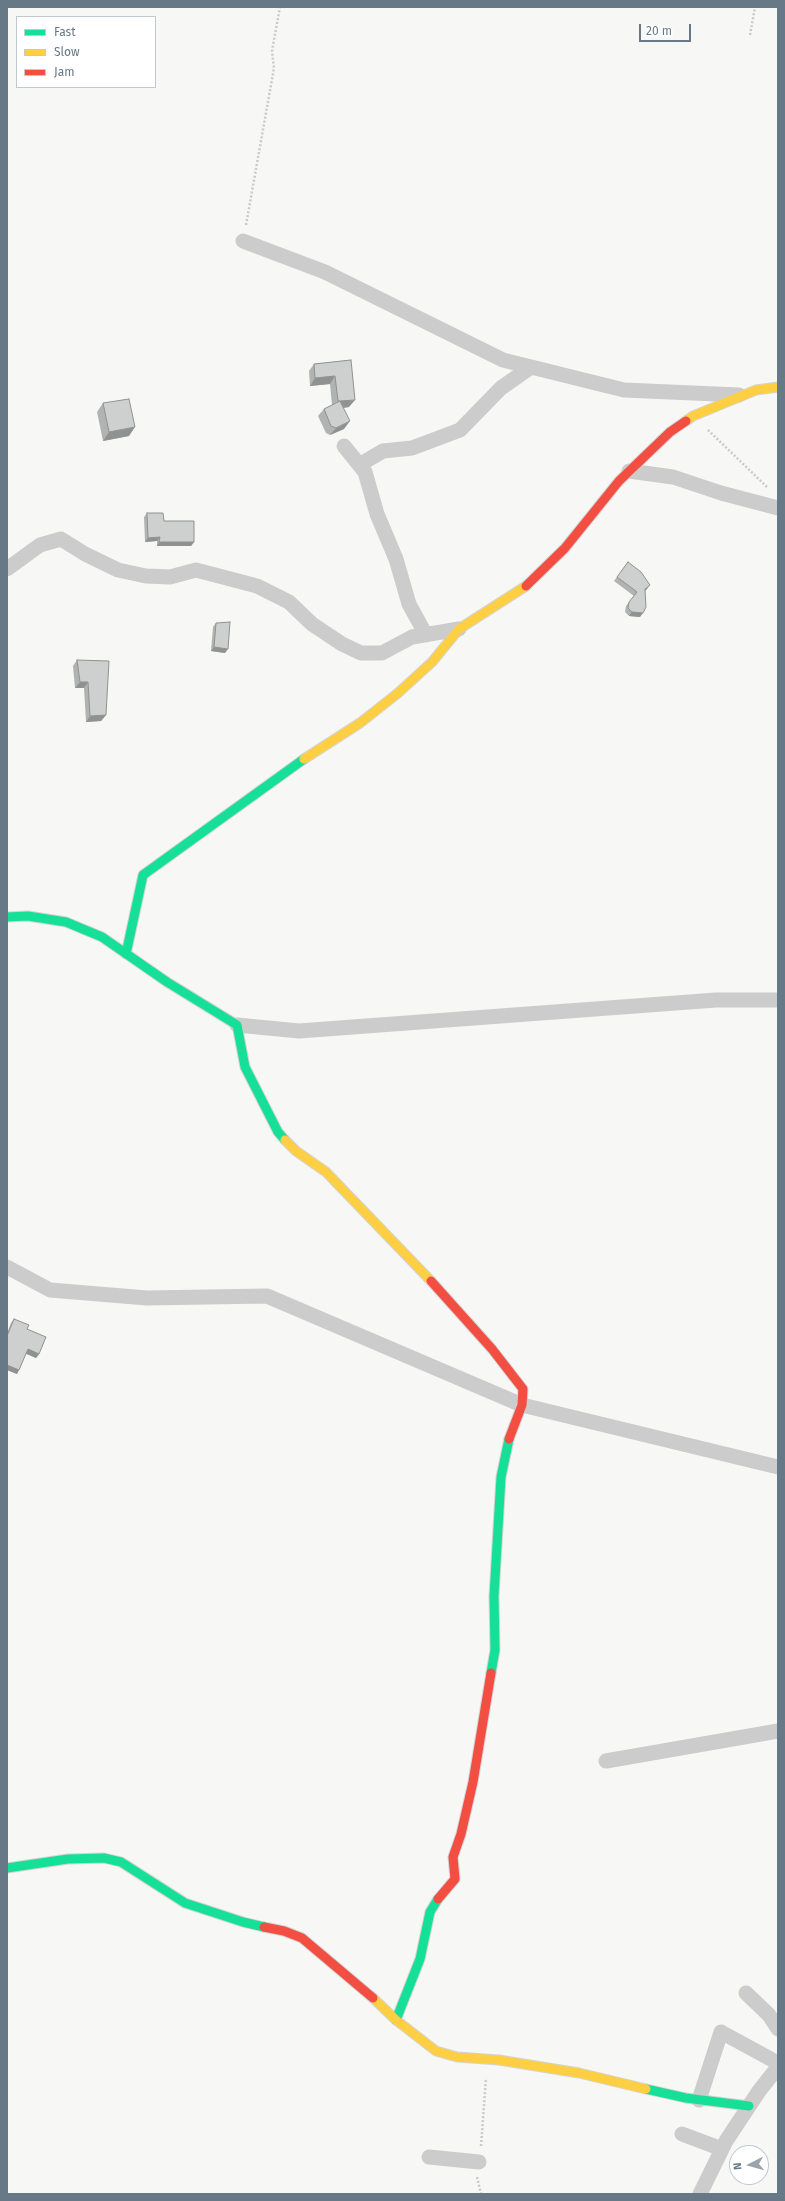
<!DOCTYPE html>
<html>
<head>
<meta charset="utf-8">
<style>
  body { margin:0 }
  #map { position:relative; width:785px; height:2201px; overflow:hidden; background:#f7f7f6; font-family:"Fira Sans",sans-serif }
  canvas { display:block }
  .frame { position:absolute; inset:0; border:8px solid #677986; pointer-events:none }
  .legend { position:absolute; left:16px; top:16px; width:140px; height:72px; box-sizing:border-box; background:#fff; border:1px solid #c2c9cf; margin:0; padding:5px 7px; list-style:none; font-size:12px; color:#677986 }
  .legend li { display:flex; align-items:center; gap:8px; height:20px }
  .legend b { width:20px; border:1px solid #c2c9cf }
  .north { position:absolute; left:729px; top:2145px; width:40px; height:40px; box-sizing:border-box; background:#fff; border:1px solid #c2c9cf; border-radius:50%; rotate:264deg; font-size:11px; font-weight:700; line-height:16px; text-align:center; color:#677986 }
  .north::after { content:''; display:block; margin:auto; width:14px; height:18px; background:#99a5ad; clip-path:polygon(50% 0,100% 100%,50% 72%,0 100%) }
  .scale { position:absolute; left:639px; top:24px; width:52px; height:18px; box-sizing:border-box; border:2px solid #677986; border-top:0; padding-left:5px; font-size:12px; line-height:14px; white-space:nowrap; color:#677986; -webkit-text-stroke:3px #fff; paint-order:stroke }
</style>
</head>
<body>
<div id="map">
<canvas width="785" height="2201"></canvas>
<div class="frame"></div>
<ul class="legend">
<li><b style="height:5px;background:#16e098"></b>Fast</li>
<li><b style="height:5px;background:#ffcf43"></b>Slow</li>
<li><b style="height:5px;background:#f24e42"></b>Jam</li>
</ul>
<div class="north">N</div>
<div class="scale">20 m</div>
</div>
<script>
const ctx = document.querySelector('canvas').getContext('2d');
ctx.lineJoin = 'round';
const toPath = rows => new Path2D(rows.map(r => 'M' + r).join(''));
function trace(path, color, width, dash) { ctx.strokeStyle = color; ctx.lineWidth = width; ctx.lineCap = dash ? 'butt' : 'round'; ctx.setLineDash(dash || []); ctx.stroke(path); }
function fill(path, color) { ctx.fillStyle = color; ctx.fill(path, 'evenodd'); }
const path = toPath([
  [750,35,755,7],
  [246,225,274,68,272,51,280,7],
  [708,430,768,488],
  [481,2146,486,2078],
  [477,2177,481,2194]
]);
const street = toPath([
  [243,241,325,272,503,360,624,390,739,395],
  [344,446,365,472,377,514,396,559,409,604,426,635],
  [359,465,383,451,412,448,460,430,501,388,531,367],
  [629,471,673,477,721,493,778,508],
  [7,569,40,545,61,539,85,554,118,570,146,576,170,577,196,570,257,586,289,602,312,624,342,644,361,653,382,653,412,637,459,629],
  [237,1025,299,1031,716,1000,778,1000],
  [7,1267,50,1290,147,1298,267,1296,522,1405,778,1467],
  [606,1761,778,1731],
  [746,1993,769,2015,778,2029],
  [699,2100,721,2032,778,2063],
  [682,2134,722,2149],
  [429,2157,479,2162],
  [700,2194,726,2141,759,2091,778,2067]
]);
const fast = toPath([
  [7,917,28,916,66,922,102,937,167,982,237,1025,245,1067,278,1132,285,1140],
  [126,954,143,875,304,759],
  [491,1673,495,1650,494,1596,501,1477,509,1439],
  [7,1868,68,1859,104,1858,121,1862,185,1903,243,1922,264,1927],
  [396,2020,420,1959,430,1912,438,1899],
  [646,2089,686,2098,749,2106]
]);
const slow = toPath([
  [686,421,693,416,756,390,778,387],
  [304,759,360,723,398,693,432,662,459,629,526,586],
  [285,1140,296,1151,326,1172,431,1281],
  [373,1998,396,2020,436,2051,457,2057,499,2060,579,2073,646,2089]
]);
const jam = toPath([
  [526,586,565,548,619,481,670,432,686,421],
  [431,1281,492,1349,523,1389,522,1405,509,1439],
  [438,1899,455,1879,453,1857,461,1834,473,1782,491,1673],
  [264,1927,284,1931,302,1938,373,1998]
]);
const wall = toPath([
  [351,360,349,407,343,408,344,429,330,435,326,433,318,416,324,409,332,405,330,384,310,386,309,371,314,364],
  [103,403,129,436,103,441,97,412],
  [147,513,164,521,194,542,191,546,157,546,157,541,145,542,144,517],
  [628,562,647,589,645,591,640,617,629,616,625,612,626,606,634,596,614,581],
  [216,623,225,653,211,651,213,627],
  [77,660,106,715,101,721,86,722,84,688,75,688,73,666],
  [14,1319,27,1329,39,1354,36,1358,26,1354,17,1374,7,1370,7,1333,11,1323]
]);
const shadedWall = toPath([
  [335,376,330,384,310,386,315,378],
  [355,400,349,407,335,409,340,401],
  [350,421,344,429,330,435,336,428],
  [135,427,129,436,103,441,109,432],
  [160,537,157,541,145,542,148,538],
  [159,542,194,542,191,546,157,546],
  [650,585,647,589,642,593,645,589],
  [632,612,643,613,640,617,629,616],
  [214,647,228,649,225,653,211,651],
  [80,682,88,682,84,688,75,688],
  [106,715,101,721,86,722,90,716],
  [28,1349,39,1354,36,1358,25,1353],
  [7,1365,19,1370,17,1374,7,1370]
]);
const building = toPath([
  [351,360,355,400,340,401,350,421,336,428,331,426,324,409,340,401,338,401,335,376,315,378,314,364,351,360],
  [129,399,135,427,109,432,103,403,129,399],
  [147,513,163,513,164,521,194,521,194,542,159,542,160,537,148,538,147,513],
  [628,562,641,572,650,585,645,589,646,607,643,613,632,612,628,608,629,602,637,592,617,577,628,562],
  [230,622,228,649,214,647,216,623,230,622],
  [77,660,109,661,106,715,90,716,88,682,80,682,77,660],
  [14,1319,29,1325,27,1329,46,1337,39,1354,28,1349,19,1370,7,1365,7,1336,14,1319]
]);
trace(fast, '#d3d4d5', 11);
trace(slow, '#d3d4d5', 11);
trace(jam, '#d3d4d5', 11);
trace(path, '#c9cacb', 2.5, [2, 2]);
trace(street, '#cccccd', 15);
trace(fast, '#16e098', 9);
trace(slow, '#ffcf43', 9);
trace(jam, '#f24e42', 9);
fill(wall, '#b1b3b3');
fill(shadedWall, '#909292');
fill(building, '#ced0d0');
trace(building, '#909292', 1);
</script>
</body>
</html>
